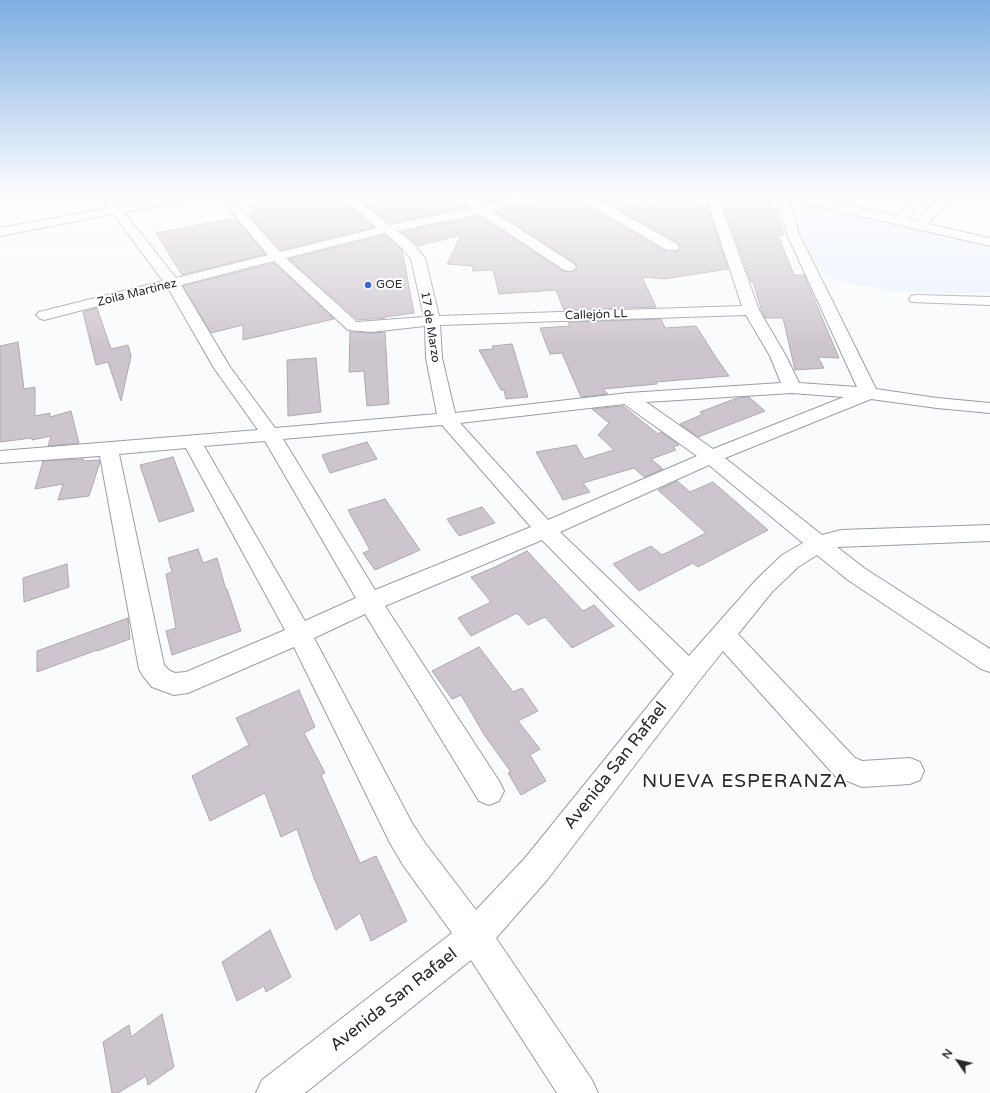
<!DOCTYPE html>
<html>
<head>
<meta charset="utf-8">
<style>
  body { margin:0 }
  #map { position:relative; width:990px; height:1093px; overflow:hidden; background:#fafbfd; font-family:"Varela Round",sans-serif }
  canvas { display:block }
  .north { position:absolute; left:938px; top:1041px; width:40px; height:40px; -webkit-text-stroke:3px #fff; paint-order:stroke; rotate:304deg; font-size:11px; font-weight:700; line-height:16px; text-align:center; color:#27292c }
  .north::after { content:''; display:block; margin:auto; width:14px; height:18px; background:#27292c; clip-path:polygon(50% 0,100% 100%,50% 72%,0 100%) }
</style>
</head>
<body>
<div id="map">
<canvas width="990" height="1093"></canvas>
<div class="north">N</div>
</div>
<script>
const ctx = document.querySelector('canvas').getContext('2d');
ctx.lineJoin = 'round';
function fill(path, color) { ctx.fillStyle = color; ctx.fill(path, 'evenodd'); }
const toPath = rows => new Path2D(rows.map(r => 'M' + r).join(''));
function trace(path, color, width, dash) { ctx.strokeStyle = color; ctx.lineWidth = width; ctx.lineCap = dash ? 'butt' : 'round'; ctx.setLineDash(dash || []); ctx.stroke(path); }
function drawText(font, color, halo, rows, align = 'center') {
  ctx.font = font + ' "Varela Round",sans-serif'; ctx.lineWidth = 4; ctx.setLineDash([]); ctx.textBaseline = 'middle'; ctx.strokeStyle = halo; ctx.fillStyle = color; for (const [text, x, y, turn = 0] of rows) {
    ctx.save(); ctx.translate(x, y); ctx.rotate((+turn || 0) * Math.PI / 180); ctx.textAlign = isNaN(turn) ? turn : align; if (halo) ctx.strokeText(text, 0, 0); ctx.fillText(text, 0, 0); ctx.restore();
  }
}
const built = toPath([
  [793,200,990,248,990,292,951,294,891,291,838,281,823,275,804,240,796,220]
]);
const building = toPath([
  [284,197,340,197,374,227,281,250,249,215,255,214,247,203,284,197],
  [356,197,456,197,458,201,468,207,389,223,356,197],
  [473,197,506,197,506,199,484,204,473,197],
  [553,197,578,197,580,201,667,252,677,252,680,246,678,243,596,197,619,197,632,204,645,200,650,203,674,197,687,197,708,207,728,269,664,279,642,277,656,307,564,310,556,290,499,294,493,270,473,271,472,266,447,264,461,235,418,246,401,232,480,216,563,271,574,271,577,268,575,263,496,212,553,197],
  [720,197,768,197,772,209,776,209,784,235,778,235,794,275,804,275,839,358,818,357,824,368,795,370,783,318,765,318,762,312,753,282,751,282,720,197],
  [235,218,265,254,182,275,156,233,235,218],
  [385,235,402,250,414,313,385,317,385,318,358,320,289,259,385,235],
  [274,263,334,319,243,340,243,325,211,333,183,286,274,263],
  [97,308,111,349,128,345,131,356,121,401,108,362,96,365,83,312,97,308],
  [661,319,665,328,696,326,717,359,729,376,656,382,657,384,603,389,608,394,581,397,562,353,550,354,540,328,570,326,568,322,661,319],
  [350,332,371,333,385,332,389,404,367,406,364,371,349,372,350,332],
  [18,342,24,389,35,387,35,416,50,413,50,417,71,411,79,443,48,446,51,436,32,440,32,438,0,442,0,346,18,342],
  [512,344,528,397,506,399,504,390,501,390,479,350,493,349,492,346,512,344],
  [316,358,321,412,288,416,287,360,316,358],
  [749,397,765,411,698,437,680,424,703,414,700,412,737,398,749,397],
  [623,406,658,434,661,432,679,445,673,447,676,450,651,459,663,469,644,477,634,468,583,483,590,492,563,500,536,452,576,445,584,459,614,450,598,435,609,423,592,409,623,406],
  [367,442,377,459,330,473,322,455,367,442],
  [173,457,194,511,159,522,140,465,173,457],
  [83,459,84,461,99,460,100,462,89,496,58,500,63,484,35,489,43,461,83,459],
  [677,481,690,492,713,482,768,530,698,567,693,563,639,591,613,564,651,546,662,555,706,533,658,490,677,481],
  [385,499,420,550,375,570,363,553,370,550,348,510,385,499],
  [482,507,495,523,459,536,447,519,482,507],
  [198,549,203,563,217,558,226,590,227,589,241,631,172,655,166,631,176,628,166,574,172,572,168,558,198,549],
  [527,551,583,611,594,605,614,626,572,648,545,617,528,625,517,613,471,636,458,618,491,602,471,577,495,567,527,551],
  [67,564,69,587,24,602,23,578,67,564],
  [128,618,130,639,97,651,97,650,37,672,37,651,128,618],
  [479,647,513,692,522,688,538,711,518,721,540,749,530,755,546,781,521,795,508,773,511,772,485,736,461,695,452,699,432,671,479,647],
  [299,690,315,727,304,733,325,773,321,775,360,863,376,856,407,921,371,941,360,913,336,930,314,878,297,829,281,837,265,793,210,821,192,776,249,745,236,718,299,690],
  [270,930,291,977,266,992,264,986,237,1001,222,962,270,930],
  [162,1014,174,1067,148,1085,146,1076,118,1093,112,1093,103,1042,129,1025,131,1037,162,1014]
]);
const street = toPath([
  [103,197,115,197,119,206,167,197,190,197,188,200,184,201,124,212,176,278,268,255,219,197,231,197,280,252,377,228,341,197,354,197,389,225,472,208,459,200,457,197,471,197,484,206,519,197,538,197,536,200,492,211,574,264,576,267,574,270,569,271,564,270,480,214,397,231,413,243,425,258,439,316,742,306,706,197,718,197,759,310,786,356,799,383,857,387,787,234,776,197,788,197,799,234,876,389,937,398,990,403,990,413,937,408,871,399,725,458,822,535,841,530,990,525,990,541,837,547,864,568,990,649,990,672,981,669,848,580,817,555,798,567,772,592,738,634,855,758,862,761,910,758,920,762,924,771,920,780,910,784,862,787,835,776,723,651,699,681,547,880,496,938,592,1080,598,1093,557,1093,471,960,305,1093,256,1093,262,1080,452,933,403,865,390,843,294,647,188,693,174,695,152,687,143,676,139,669,100,456,0,463,0,451,258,430,214,368,168,288,44,320,39,318,36,315,39,312,163,281,113,214,0,236,0,228,108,208,103,197],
  [385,233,403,249,411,259,424,317,357,322,286,258,385,233],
  [274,261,348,330,371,332,425,326,426,358,437,414,275,428,230,367,181,285,274,261],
  [746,315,770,356,781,383,628,393,455,413,442,358,440,325,746,315],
  [792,393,844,397,713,449,646,402,792,393],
  [624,404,697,456,548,520,460,423,624,404],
  [442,425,531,527,375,590,283,439,442,425],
  [265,441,356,598,305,621,204,446,265,441],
  [186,448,285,630,186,672,175,673,170,671,164,665,119,454,186,448],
  [709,465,803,543,782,555,756,580,689,656,560,532,709,465],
  [542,540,674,674,525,858,476,910,425,843,412,823,314,638,365,614,479,801,489,805,499,801,504,791,499,781,385,606,542,540],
  [579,197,593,197,677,244,679,247,677,250,667,250,581,200,579,197],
  [790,197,810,197,896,216,915,197,927,197,907,219,917,221,939,197,951,197,928,224,990,238,990,246,796,201,792,200,790,197],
  [916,295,990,297,990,305,911,302,909,299,911,296,916,295]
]);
const markers = [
  [368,285,4,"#3f66d8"]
];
const farPoinames = [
  ["GOE",376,285]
];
const farStreetnames = [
  ["Zoila Martinez",137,293,-14],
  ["Callejón LL",596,315,-2],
  ["17 de Marzo",430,327,81]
];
const nearStreetnames = [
  ["Avenida San Rafael",616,766,-52],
  ["Avenida San Rafael",394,1000,-38]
];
const nearQuarternames = [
  ["NUEVA ESPERANZA",745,782]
];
fill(built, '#e9f1fe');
fill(building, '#cdc5cd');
trace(building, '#afa8af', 1);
trace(street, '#989ea7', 2);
fill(street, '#fff');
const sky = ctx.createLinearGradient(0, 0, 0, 350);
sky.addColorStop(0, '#7eaee2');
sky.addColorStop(0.56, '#fdfdfe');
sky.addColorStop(1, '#fdfdfe00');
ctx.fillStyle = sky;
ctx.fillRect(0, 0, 990, 350);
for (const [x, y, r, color] of markers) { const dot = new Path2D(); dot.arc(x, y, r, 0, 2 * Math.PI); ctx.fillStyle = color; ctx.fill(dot); trace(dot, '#fff', 1.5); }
drawText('12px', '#27292c', '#fff', farPoinames, 'left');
drawText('12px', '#27292c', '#fff', farStreetnames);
drawText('17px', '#27292c', '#fff', nearStreetnames);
ctx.letterSpacing = '1px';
drawText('19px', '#27292c', '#fff', nearQuarternames);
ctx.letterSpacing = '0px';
</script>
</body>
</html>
